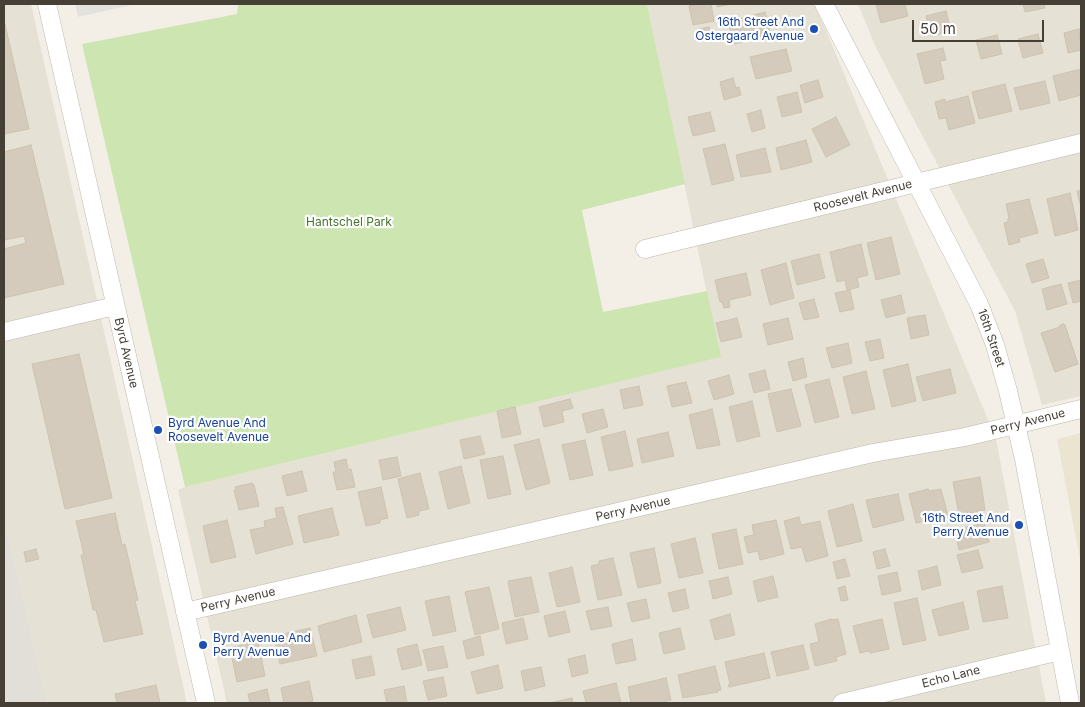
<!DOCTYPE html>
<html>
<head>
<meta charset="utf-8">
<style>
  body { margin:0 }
  #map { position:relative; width:1085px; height:707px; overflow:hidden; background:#f3efe7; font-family:Inter,sans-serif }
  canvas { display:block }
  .frame { position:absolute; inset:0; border:5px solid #453f36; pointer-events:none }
  .scale { position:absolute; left:912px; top:20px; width:132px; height:22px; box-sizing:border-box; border:2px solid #453f36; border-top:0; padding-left:6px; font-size:15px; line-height:18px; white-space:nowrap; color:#453f36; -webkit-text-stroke:4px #fff; paint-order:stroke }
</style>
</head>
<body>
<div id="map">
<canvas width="1085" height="707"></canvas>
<div class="frame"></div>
<div class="scale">50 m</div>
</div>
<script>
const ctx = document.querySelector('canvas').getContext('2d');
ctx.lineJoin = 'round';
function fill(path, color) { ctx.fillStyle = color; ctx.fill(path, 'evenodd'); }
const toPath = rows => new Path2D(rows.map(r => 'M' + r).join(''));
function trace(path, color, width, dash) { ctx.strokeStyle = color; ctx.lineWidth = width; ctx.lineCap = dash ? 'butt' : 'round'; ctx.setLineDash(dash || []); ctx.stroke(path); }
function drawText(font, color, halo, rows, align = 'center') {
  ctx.font = font + ' Inter,sans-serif'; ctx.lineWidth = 4.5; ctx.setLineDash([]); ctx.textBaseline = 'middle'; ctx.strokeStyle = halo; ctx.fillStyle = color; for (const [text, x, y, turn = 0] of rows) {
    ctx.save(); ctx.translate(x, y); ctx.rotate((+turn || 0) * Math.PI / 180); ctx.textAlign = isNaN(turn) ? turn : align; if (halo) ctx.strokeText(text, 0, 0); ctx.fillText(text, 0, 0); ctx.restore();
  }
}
const residential = toPath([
  [4,4,31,4,187,703,47,703,8,534,4,535],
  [647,4,815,4,996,439,1046,703,227,703,178,490,185,487,720,357],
  [858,4,1081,4,1081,396,1042,405,1015,311,877,50]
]);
const industrial = toPath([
  [8,534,47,703,4,703,4,535]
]);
const education = toPath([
  [1081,433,1081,565,1057,439]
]);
const green = toPath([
  [238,4,647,4,685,184,582,210,603,312,707,291,721,357,185,487,82,44,237,14]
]);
const parking = toPath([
  [75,4,136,4,78,17]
]);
const building = toPath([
  [698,4,711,4,714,21,693,25,689,6,698,4],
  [717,4,731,4,717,7,717,4],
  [876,4,905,4,908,16,881,23,876,4],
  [1023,4,1044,4,1045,8,1025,12,1023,4],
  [946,11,951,31,931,36,926,16,946,11],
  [765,12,771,35,734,44,728,22,765,12],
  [4,20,29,129,4,134,4,20],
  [709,27,712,37,702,39,699,29,709,27],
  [1079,29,1081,50,1068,53,1064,33,1079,29],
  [1038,34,1043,53,1023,58,1018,39,1038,34],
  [997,35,1002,54,981,59,976,40,997,35],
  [943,48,946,60,940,61,944,79,925,84,917,54,943,48],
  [786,49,792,71,756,79,750,57,786,49],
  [1081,69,1081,95,1059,101,1053,76,1081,69],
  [733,78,736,88,739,87,741,95,724,100,720,82,733,78],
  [818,80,823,97,805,103,800,85,818,80],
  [1045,81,1050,103,1020,110,1014,88,1045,81],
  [1005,84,1012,111,979,119,972,92,1005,84],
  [797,92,802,112,782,117,777,97,797,92],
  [968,96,975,123,949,130,946,118,939,119,935,102,945,99,945,102,968,96],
  [761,110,765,128,752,132,747,114,761,110],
  [710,112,715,131,693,136,688,117,710,112],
  [836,117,850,145,826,157,812,129,836,117],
  [806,140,812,162,781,170,776,148,806,140],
  [725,144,734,180,712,185,703,149,725,144],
  [31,145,64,284,4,298,4,249,26,243,24,236,4,240,4,152,31,145],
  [765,148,771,172,741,177,736,155,765,148],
  [1081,190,1081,208,1077,191,1081,190],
  [1070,193,1078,230,1055,236,1047,199,1070,193],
  [1029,199,1038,233,1019,238,1020,242,1009,245,1004,223,1008,222,1008,218,1009,218,1006,204,1029,199],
  [891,237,900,274,876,280,867,243,891,237],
  [861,244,868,275,857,278,859,287,847,290,845,280,837,282,830,252,861,244],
  [819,254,825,278,797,285,791,261,819,254],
  [1043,259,1049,278,1032,283,1026,264,1043,259],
  [786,263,794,298,770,305,761,270,786,263],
  [746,273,751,295,729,300,730,307,724,308,722,302,720,302,715,280,746,273],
  [1081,280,1081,301,1073,303,1068,283,1081,280],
  [1061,284,1067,304,1047,310,1042,289,1061,284],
  [850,290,854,309,840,312,835,293,850,290],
  [901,295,905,313,886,318,881,300,901,295],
  [814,299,819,317,804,320,799,303,814,299],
  [925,315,929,335,911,339,907,318,925,315],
  [737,318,742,337,721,342,716,323,737,318],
  [788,318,793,339,768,345,763,324,788,318],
  [1063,324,1065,325,1078,364,1055,372,1041,333,1060,327,1059,326,1063,324],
  [880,339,884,358,870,361,865,342,880,339],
  [848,343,852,363,832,368,826,348,848,343],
  [79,354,112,498,65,509,32,364,79,354],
  [803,358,807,377,793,381,788,362,803,358],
  [908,364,916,401,892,407,883,370,908,364],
  [950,369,956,393,923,401,916,377,950,369],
  [765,370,770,389,754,393,749,374,765,370],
  [866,371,875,409,852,414,843,377,866,371],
  [729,375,734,394,714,400,708,381,729,375],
  [829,379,839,417,815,423,805,385,829,379],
  [686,382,692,403,672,407,667,386,686,382],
  [639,386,643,405,624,409,620,390,639,386],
  [791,389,801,426,777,432,768,394,791,389],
  [570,399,573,408,562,411,564,422,544,427,539,407,570,399],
  [752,401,760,436,737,442,729,407,752,401],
  [515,407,521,434,502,438,497,411,515,407],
  [603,409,608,427,587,433,582,414,603,409],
  [712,409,720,445,697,449,689,415,712,409],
  [625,431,633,466,609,471,601,437,625,431],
  [668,432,674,456,642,463,637,439,668,432],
  [480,436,485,454,464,459,460,440,480,436],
  [539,439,550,483,526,490,514,445,539,439],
  [585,440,593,475,570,480,562,445,585,440],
  [503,456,511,494,488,499,480,460,503,456],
  [397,457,401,476,383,480,379,460,397,457],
  [346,459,348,469,351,469,355,487,337,490,333,472,336,472,334,462,346,459],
  [461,466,470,503,448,509,439,472,461,466],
  [302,471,307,491,287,496,282,476,302,471],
  [420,473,429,509,419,511,419,515,407,518,398,479,420,473],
  [980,477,985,510,959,515,953,482,980,477],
  [252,483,254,485,259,506,239,510,234,490,236,489,235,487,252,483],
  [381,487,388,518,380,520,380,523,366,526,358,492,381,487],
  [928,489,929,491,941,489,948,516,916,523,909,494,928,489],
  [898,494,904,520,873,528,866,500,898,494],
  [853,504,862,541,837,547,828,511,853,504],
  [283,507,293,544,256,554,250,530,265,527,264,521,277,518,275,508,283,507],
  [332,508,339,535,304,543,298,516,332,508],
  [115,513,122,545,125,544,138,600,135,601,143,634,104,642,96,610,93,610,81,555,84,555,76,521,115,513],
  [799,517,801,525,820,521,828,556,806,562,802,547,791,549,784,521,799,517],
  [227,520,236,557,211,563,203,526,227,520],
  [776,520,784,554,760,560,758,551,748,553,744,537,754,535,752,525,776,520],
  [984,523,989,542,959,550,955,530,984,523],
  [736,529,743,564,719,569,712,534,736,529],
  [695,538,703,573,679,578,671,544,695,538],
  [654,548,661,583,638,588,630,553,654,548],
  [36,549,39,559,26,562,24,552,36,549],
  [885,549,890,566,877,569,873,552,885,549],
  [978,550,983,568,962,573,957,555,978,550],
  [613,558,622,595,598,600,591,566,599,564,599,561,613,558],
  [845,559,850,576,837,579,833,562,845,559],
  [937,566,941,585,922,590,918,571,937,566],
  [572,567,580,602,557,607,549,573,572,567],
  [897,572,901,591,882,595,878,576,897,572],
  [773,576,778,597,758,602,753,581,773,576],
  [531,577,539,612,515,617,508,581,531,577],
  [728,577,732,594,713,599,709,581,728,577],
  [845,586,848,600,841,601,838,588,845,586],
  [1002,586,1008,618,983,622,977,591,1002,586],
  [489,587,499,629,475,635,465,592,489,587],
  [685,589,689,608,673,612,668,593,685,589],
  [449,596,456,631,433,636,425,601,449,596],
  [917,598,926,640,903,645,894,603,917,598],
  [646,599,650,618,632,622,627,603,646,599],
  [963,602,969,629,939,636,932,610,963,602],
  [400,607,406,630,373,638,367,615,400,607],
  [608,607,612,626,591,630,586,611,608,607],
  [565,611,570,632,549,637,544,616,565,611],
  [730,614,735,635,715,640,710,620,730,614],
  [356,615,362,642,324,652,318,626,356,615],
  [523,618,528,639,506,644,502,623,523,618],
  [831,619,831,620,838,619,846,654,836,657,837,661,815,666,810,644,819,642,815,624,831,619],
  [882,619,889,649,870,653,869,651,860,653,853,626,882,619],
  [310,628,317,656,280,664,274,636,310,628],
  [680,628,685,649,664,654,659,633,680,628],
  [480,636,484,655,467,659,463,641,480,636],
  [632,639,636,660,616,664,612,644,632,639],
  [258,641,265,676,237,682,230,648,258,641],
  [417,644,422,665,402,670,397,649,417,644],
  [803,645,809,669,777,676,771,652,803,645],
  [443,646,448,667,428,671,423,650,443,646],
  [764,653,770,678,729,687,728,685,730,684,725,662,764,653],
  [585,655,588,673,572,677,568,659,585,655],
  [371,656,375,675,356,679,352,660,371,656],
  [498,665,503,688,477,694,471,672,498,665],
  [715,666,721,690,717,691,718,692,683,698,678,675,715,666],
  [541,667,545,686,525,691,521,671,541,667],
  [443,677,447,696,428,700,423,681,443,677],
  [666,678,671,700,659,703,631,703,628,687,666,678],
  [309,681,313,701,303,703,284,703,281,688,309,681],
  [616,683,621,703,586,703,583,691,616,683],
  [156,685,160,703,117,703,115,694,156,685],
  [404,686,407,703,387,703,384,690,404,686],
  [267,689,270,703,250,703,248,694,267,689],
  [572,698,573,703,549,703,572,698]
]);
const minor = toPath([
  [47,4,206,703],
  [824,4,979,304,995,345,1008,391,1024,459,1070,703],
  [645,249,1081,143],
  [4,332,115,306],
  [185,612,873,453,965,437,1081,409],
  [842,703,1060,651]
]);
const markers = [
  [814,29,5,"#1a4fb4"],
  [158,430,5,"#1a4fb4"],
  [1019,525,5,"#1a4fb4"],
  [203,645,5,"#1a4fb4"]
];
const transitNames = [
  ["16th Street And",804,22],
  ["Ostergaard Avenue",804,36],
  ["Byrd Avenue And",168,423,"left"],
  ["Roosevelt Avenue",168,437,"left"],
  ["16th Street And",1009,518],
  ["Perry Avenue",1009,532],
  ["Byrd Avenue And",213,638,"left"],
  ["Perry Avenue",213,652,"left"]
];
const streetNames = [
  ["Roosevelt Avenue",863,196,-14],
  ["16th Street",991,338,71],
  ["Byrd Avenue",126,353,77],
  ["Perry Avenue",1028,422,-14],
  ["Perry Avenue",633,509,-13],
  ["Perry Avenue",238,600,-13],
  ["Echo Lane",951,677,-14]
];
const parkNames = [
  ["Hantschel Park",349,222]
];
fill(residential, '#e6e1d5');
fill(industrial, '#e2ded8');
fill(education, '#ebe4d1');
fill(green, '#cde5b1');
fill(parking, '#e4e2de');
fill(building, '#d4cbbc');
trace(building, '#cec3b0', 1);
trace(minor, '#beb7a9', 19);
trace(minor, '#fff', 18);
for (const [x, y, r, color] of markers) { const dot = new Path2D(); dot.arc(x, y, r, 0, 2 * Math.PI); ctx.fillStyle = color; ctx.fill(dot); trace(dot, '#fff', 2); }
drawText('12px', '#164399', '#fff', transitNames, 'right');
drawText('12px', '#453f36', '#fff', streetNames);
drawText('12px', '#46752b', '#fff', parkNames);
</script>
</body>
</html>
